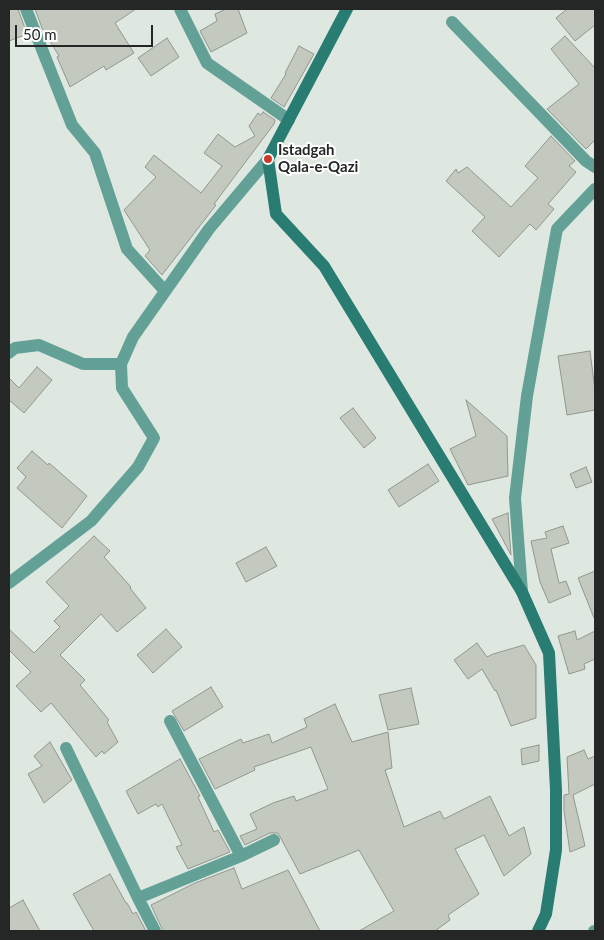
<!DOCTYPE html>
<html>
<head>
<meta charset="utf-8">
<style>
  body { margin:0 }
  #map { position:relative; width:604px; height:940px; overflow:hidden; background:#dee8e1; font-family:Lato,sans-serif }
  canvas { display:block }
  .frame { position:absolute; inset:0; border:10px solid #242725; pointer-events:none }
  .scale { position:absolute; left:15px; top:25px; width:138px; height:22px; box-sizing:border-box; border:2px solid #242725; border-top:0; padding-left:6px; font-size:15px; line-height:18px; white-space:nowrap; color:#242725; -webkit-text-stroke:4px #fff; paint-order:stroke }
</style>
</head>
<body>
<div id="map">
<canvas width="604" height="940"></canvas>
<div class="frame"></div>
<div class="scale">50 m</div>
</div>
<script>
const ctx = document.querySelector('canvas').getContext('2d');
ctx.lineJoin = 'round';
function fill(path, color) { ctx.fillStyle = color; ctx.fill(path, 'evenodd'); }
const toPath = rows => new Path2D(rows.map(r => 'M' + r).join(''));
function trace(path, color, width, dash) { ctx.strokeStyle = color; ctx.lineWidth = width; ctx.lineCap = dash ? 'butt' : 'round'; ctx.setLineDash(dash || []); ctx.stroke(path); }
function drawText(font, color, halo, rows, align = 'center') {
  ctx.font = font + ' Lato,sans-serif'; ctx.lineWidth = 4; ctx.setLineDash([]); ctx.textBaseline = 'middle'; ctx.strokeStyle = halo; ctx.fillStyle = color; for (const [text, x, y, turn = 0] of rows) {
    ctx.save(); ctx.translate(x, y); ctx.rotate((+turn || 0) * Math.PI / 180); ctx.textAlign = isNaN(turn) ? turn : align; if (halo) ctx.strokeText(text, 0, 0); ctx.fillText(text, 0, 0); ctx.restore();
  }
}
const building = toPath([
  [9,9,18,9,27,34,9,41,9,9],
  [35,9,136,9,115,23,134,53,106,70,104,66,70,87,57,57,59,56,42,28,35,9],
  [226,9,238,9,247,33,211,52,200,31,217,21,215,14,226,9],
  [567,9,595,9,595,25,575,41,556,18,567,9],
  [565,36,595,68,595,140,586,149,547,109,579,84,551,49,565,36],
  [167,38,179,57,151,76,138,58,167,38],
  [299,46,314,54,284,107,271,98,286,74,285,73,299,46],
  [263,112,275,120,274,124,214,204,216,205,162,275,145,256,150,250,124,210,156,177,145,167,154,155,201,193,222,166,204,153,218,134,235,147,255,136,249,126,258,113,261,115,263,112],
  [551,136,575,161,569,166,576,172,548,204,554,209,536,230,530,224,499,257,472,231,485,217,446,181,456,169,458,173,467,167,511,207,538,178,525,166,551,136],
  [590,351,595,390,595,410,567,415,558,356,590,351],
  [37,367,52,380,24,413,9,400,9,378,19,388,37,367],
  [466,400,507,436,508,476,468,485,450,449,476,436,466,400],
  [353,408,376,438,364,448,340,418,353,408],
  [32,451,48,465,49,463,87,496,62,528,17,488,26,477,17,468,32,451],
  [428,464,439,481,399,507,388,490,428,464],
  [586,467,592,482,576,488,570,474,586,467],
  [508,513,511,555,492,519,508,513],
  [563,526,569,543,551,549,559,583,566,581,571,594,549,603,540,582,531,541,547,538,545,532,563,526],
  [94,536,110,551,104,557,131,587,130,588,146,608,117,632,101,614,60,655,85,680,80,685,109,720,107,722,118,742,104,754,102,751,96,757,51,703,41,712,16,686,31,672,9,650,9,629,34,653,60,627,54,621,69,606,46,582,94,536],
  [266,547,277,566,246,582,236,563,266,547],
  [595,571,595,618,594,618,578,578,595,571],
  [166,629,182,647,153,673,137,655,166,629],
  [575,631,577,640,595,631,595,659,584,664,585,669,569,674,558,636,575,631],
  [477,643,487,657,493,654,524,645,536,665,536,718,511,726,496,690,495,691,482,669,468,679,454,660,477,643],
  [211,687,223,707,184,731,172,711,211,687],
  [411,688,419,724,388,730,379,695,411,688],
  [335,704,352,742,388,732,392,768,385,770,404,827,440,811,444,819,490,796,509,836,524,827,531,854,504,876,484,835,455,849,479,894,448,915,450,920,435,931,359,931,394,911,359,850,300,874,278,833,270,833,245,845,240,836,257,829,250,814,273,803,294,796,296,801,328,789,311,747,254,767,255,770,215,789,199,759,241,739,243,743,269,734,272,743,307,727,304,719,335,704],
  [50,742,72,780,44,803,28,774,42,766,34,756,50,742],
  [539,745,539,761,522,765,521,749,539,745],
  [584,750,588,759,595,756,595,784,573,795,585,846,570,852,564,811,564,795,569,794,567,757,584,750],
  [180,759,200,796,198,797,214,832,218,830,230,852,188,869,176,847,182,845,162,804,158,807,156,804,138,814,126,791,180,759],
  [234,868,242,889,288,870,320,931,163,931,151,905,195,883,234,868],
  [110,874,126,903,127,903,133,914,136,912,146,931,94,931,73,894,110,874],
  [23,900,40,931,9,931,9,908,23,900]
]);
const street = toPath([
  [26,9,72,125,95,153,127,249,165,291],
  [180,9,207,63,289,120],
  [452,22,586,161,595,167],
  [9,353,15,348,39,345,83,364,121,364],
  [9,583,91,521,138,467,154,438,122,388,121,364,133,337,209,229,268,159],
  [522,592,515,498,527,396,557,229,595,189],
  [170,721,241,856],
  [66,748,138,898,155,931],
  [138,898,241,856,274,840],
  [594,931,595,931]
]);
const secondary = toPath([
  [347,9,268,159,276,214,324,266,522,592,549,653,556,790,556,850,546,914,538,931]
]);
const markers = [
  [268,159,5,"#c73b28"]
];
const poiNames = [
  ["Istadgah",278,150],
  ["Qala-e-Qazi",278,167]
];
fill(building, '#c4c9c0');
trace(building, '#92978e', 1);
trace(street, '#63a197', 12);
trace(secondary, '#297c71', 12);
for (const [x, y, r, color] of markers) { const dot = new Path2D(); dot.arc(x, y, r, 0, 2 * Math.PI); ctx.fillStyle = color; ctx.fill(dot); trace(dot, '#fff', 2); }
drawText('bold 15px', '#242725', '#fff', poiNames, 'left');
</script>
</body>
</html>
